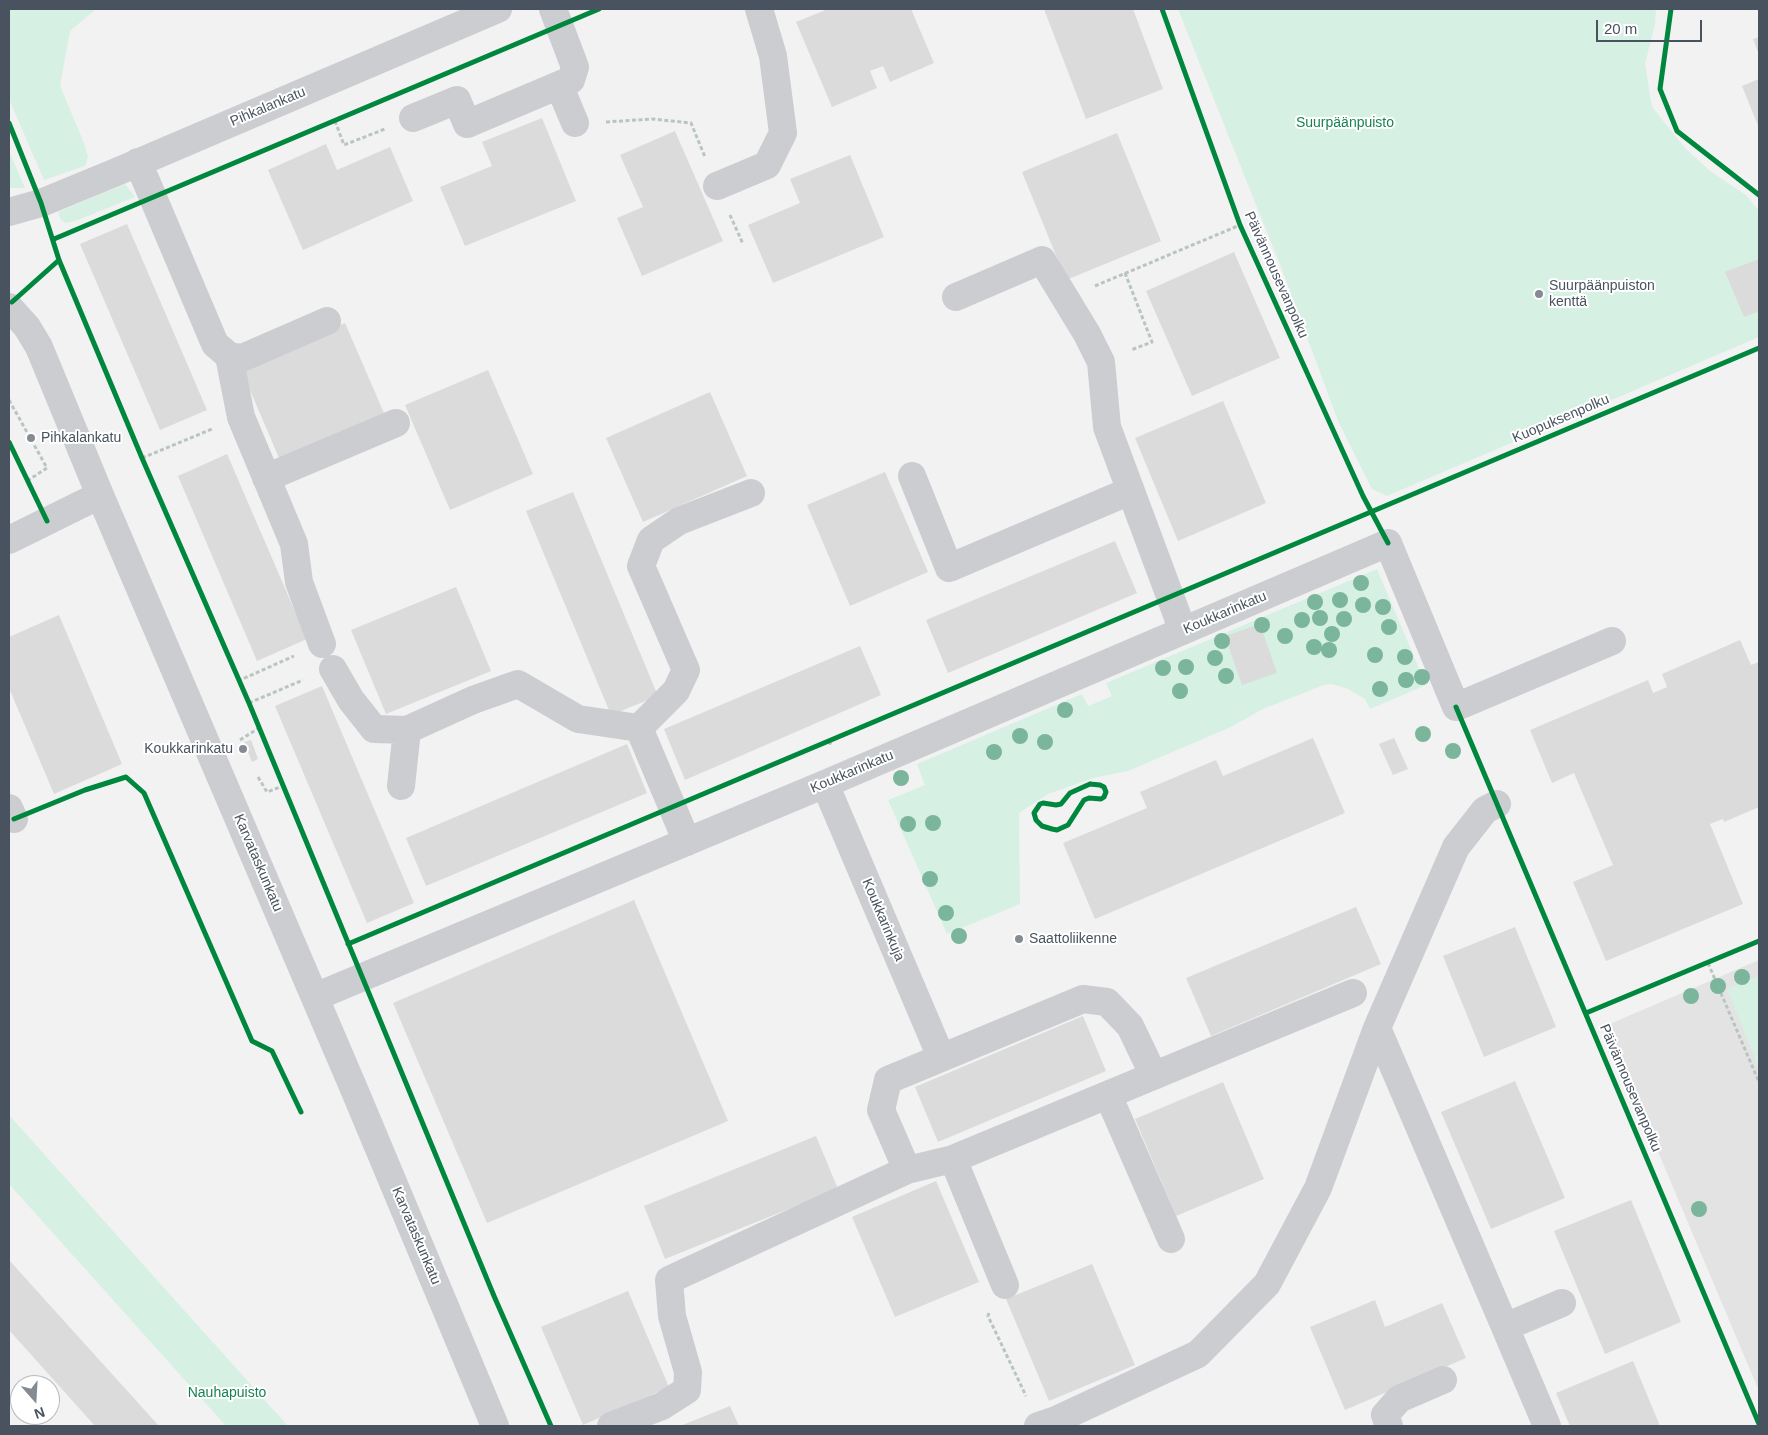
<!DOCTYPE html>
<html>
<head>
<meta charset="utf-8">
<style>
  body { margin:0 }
  #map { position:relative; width:1768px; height:1435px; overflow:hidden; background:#f2f2f2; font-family:Helvetica,sans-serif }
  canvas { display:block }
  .frame { position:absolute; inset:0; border:10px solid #48535f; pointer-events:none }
  .north { position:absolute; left:10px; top:1375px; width:50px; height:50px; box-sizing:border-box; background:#fff; border:1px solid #b6babf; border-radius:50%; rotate:161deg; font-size:14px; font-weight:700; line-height:20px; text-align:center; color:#48535f }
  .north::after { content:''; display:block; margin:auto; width:18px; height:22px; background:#848b92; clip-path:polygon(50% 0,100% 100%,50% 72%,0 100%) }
  .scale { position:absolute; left:1596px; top:20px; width:106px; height:22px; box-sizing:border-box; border:2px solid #48535f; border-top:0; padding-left:6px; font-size:15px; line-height:18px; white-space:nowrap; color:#48535f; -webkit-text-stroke:4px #fff; paint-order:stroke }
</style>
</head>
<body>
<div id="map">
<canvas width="1768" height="1435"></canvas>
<div class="frame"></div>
<div class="north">N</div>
<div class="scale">20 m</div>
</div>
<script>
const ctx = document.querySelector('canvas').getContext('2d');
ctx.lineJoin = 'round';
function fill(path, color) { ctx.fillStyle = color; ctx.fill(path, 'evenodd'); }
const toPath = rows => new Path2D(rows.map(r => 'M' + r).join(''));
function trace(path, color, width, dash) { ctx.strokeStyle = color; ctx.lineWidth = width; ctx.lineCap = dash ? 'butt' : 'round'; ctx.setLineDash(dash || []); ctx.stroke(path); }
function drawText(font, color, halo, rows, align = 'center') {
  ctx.font = font + ' Helvetica,sans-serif'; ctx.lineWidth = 4; ctx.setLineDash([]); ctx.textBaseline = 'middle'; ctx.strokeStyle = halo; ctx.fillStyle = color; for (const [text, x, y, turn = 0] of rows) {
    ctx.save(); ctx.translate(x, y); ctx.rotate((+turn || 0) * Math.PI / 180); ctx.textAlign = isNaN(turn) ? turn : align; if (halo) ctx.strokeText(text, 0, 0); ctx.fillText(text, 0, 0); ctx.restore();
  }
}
const education = toPath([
  [1759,960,1759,1391,1605,1026]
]);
const green = toPath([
  [9,9,96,9,70,31,60,86,84,143,88,157,85,166,44,180,9,99],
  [1178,9,1656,9,1655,24,1645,64,1652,107,1686,149,1710,171,1746,195,1759,211,1759,337,1387,496,1372,489,1338,421,1284,275],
  [9,151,25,188,9,188],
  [125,184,135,197,78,220,66,223,61,220,58,212],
  [1377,569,1426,685,1370,709,1365,699,1346,688,1331,684,1324,685,1263,709,1231,727,1128,771,1093,778,1048,794,1019,813,1020,904,947,934,888,800,925,785,917,764,1082,694,1088,706,1091,705,1112,696,1106,683],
  [1759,976,1759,1068,1727,989],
  [9,1115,288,1426,226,1426,9,1184]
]);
const building = toPath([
  [828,9,911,9,934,63,890,82,883,66,870,71,877,88,832,107,796,22],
  [1044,9,1133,9,1163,89,1086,119],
  [1759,37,1759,55,1753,39],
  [1759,79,1759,128,1742,86],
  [542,118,576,201,465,246,440,187,492,166,482,142],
  [675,131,723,241,642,276,617,218,643,207,620,155],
  [1117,133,1161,241,1066,280,1022,172],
  [326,144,337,170,390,147,413,201,303,250,268,170],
  [850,155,884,237,773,283,748,225,800,203,790,179],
  [127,224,207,410,160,430,80,244],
  [1234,252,1280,358,1192,396,1146,291],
  [1759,259,1759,317,1757,312,1744,317,1725,272],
  [345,323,384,413,279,458,241,369],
  [488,370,533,474,450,510,405,405],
  [710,392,747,476,643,522,606,438],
  [1223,401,1266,503,1178,541,1135,438],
  [227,454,307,639,257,661,178,476],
  [885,472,928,572,850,606,807,505],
  [573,492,658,696,611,715,526,511],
  [1115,541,1137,593,948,673,926,620],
  [456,587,491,671,386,714,351,630],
  [59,615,122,764,54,794,9,688,9,637],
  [1260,624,1277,673,1242,685,1225,636],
  [1740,640,1751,665,1759,662,1759,807,1724,822,1723,819,1710,824,1743,904,1606,961,1573,882,1613,865,1574,773,1552,783,1530,730,1648,680,1653,693,1667,687,1662,674],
  [860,646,881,695,685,780,664,729],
  [322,686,414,903,367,923,275,706],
  [1313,738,1345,813,1095,919,1063,843,1147,808,1140,792,1216,760,1223,776],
  [1394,738,1408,769,1393,775,1379,744],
  [251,740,258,759,252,762,244,742],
  [627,744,647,793,426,886,406,838],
  [634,900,728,1121,487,1223,393,1003],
  [1356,907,1381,964,1211,1036,1186,978],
  [1515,927,1556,1027,1484,1057,1443,956],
  [1083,1016,1106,1071,938,1142,915,1087],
  [1515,1081,1565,1198,1491,1229,1441,1112],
  [1223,1082,1264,1179,1176,1216,1135,1119],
  [816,1136,838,1189,665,1259,644,1206],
  [936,1181,979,1282,895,1317,852,1217],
  [1631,1200,1681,1322,1605,1354,1554,1231],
  [9,1260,159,1426,95,1426,9,1330],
  [1092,1264,1135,1365,1049,1401,1006,1299],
  [628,1291,669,1387,583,1425,541,1327],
  [1375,1300,1385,1327,1442,1303,1466,1358,1345,1410,1310,1327],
  [1633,1361,1660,1426,1570,1426,1556,1393],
  [730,1406,739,1426,680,1426]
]);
const path = toPath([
  [335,121,344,145,385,129],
  [606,122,652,119,691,123,705,157],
  [730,215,743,244],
  [1125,273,1152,342,1131,350],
  [1095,286,1240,225],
  [9,400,47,468,27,481],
  [142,458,212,429],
  [238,681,294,656],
  [249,703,303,680],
  [240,740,259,728],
  [829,741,832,747],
  [258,777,267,792,283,786],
  [1708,963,1759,1082],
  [989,1313,988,1316,1026,1396]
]);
const minor = toPath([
  [559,85,575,123],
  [413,118,457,100,467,124,571,80,575,67,553,9],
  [138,162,215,344,229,356,242,358,327,321],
  [717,186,767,165,783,133,773,56,759,9],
  [9,212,41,203,114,173,498,9],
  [956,297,1042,260,1087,334,1101,362,1107,427,1183,631],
  [9,307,27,327,39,347,100,495,354,1089,495,1426],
  [229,356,241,417,294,544,299,582,322,644],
  [912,476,949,568,1130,491],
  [266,478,396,423],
  [9,540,100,495],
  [333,669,351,700,374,729,407,730],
  [825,784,941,1057],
  [401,786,407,730,473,700,518,684,578,719,639,728],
  [9,808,14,819],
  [687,842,639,728,676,691,686,670,641,566,651,540,679,521,751,493],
  [315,997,825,784,1388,543,1456,707,1612,641],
  [1377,1028,1505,1327,1562,1303],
  [1108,1095,1171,1239],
  [953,1159,1005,1285],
  [907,1170,953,1159,1353,993],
  [1505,1327,1547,1426],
  [611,1426,662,1406,687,1390,688,1372,672,1316,669,1280,907,1170,881,1110,888,1080,1083,999,1107,1002,1130,1026,1154,1076],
  [1038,1426,1056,1420,1198,1354,1267,1284,1318,1188,1377,1028,1456,847,1485,810,1497,804],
  [1389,1426,1385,1415,1399,1399,1443,1380]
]);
const cycleway = toPath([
  [1162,9,1240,225,1363,496,1388,543],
  [1671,9,1660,89,1677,131,1759,195],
  [9,123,41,203,59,260,142,458,249,703,494,1296,551,1426],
  [54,239,599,9],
  [12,302,59,260],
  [9,442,47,521],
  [1456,707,1759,1424],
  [1090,784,1100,785,1104,787,1106,792,1104,797,1101,799,1089,798,1084,800,1068,825,1057,830,1052,829,1042,826,1036,820,1034,813,1040,804,1043,803,1056,805,1061,804,1070,793,1090,784],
  [14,819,85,790,126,777,144,793,252,1041,272,1051,301,1112],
  [348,944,1759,348],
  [1586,1013,1759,941]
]);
const trees = [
  [1361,583],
  [1340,600],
  [1315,602],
  [1363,605],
  [1383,607],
  [1320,618],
  [1344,619],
  [1302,620],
  [1262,625],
  [1389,627],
  [1332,634],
  [1285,636],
  [1222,641],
  [1314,647],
  [1329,650],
  [1375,655],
  [1405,657],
  [1215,658],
  [1186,667],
  [1163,668],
  [1226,676],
  [1422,677],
  [1406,680],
  [1380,689],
  [1180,691],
  [1065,710],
  [1423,734],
  [1020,736],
  [1045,742],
  [1453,751],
  [994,752],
  [901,778],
  [933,823],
  [908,824],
  [930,879],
  [946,913],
  [959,936],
  [1742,977],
  [1718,986],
  [1691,996],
  [1699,1209]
];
const markers = [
  [1539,294,5,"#848b92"],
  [31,438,5,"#848b92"],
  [243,749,5,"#848b92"],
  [1019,939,5,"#848b92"]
];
const streetNames = [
  ["Pihkalankatu",268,107,-23],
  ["Päivännousevanpolku",1276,275,66],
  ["Kuopuksenpolku",1561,419,-23],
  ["Koukkarinkatu",1225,613,-23],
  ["Koukkarinkatu",852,772,-23],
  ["Karvataskunkatu",258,863,67],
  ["Koukkarinkuja",883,920,67],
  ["Päivännousevanpolku",1630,1088,67],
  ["Karvataskunkatu",416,1236,67]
];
const parkNames = [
  ["Suurpäänpuisto",1345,123],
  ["Nauhapuisto",227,1393]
];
const poiNames = [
  ["Suurpäänpuiston",1549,286],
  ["kenttä",1549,302],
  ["Pihkalankatu",41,438],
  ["Koukkarinkatu",233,749,"right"],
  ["Saattoliikenne",1029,939]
];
fill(education, '#e4e3e4');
fill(green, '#d6f1e3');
fill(building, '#dbdbdc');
trace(path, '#b9c5c2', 3, [4, 2.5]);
trace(minor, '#cccdd0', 28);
trace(cycleway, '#00873e', 5);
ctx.fillStyle = '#7ab59c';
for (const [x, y] of trees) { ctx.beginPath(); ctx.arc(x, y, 8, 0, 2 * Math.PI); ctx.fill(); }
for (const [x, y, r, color] of markers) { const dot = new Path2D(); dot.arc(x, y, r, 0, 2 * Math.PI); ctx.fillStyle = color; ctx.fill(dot); trace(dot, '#fff', 2); }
drawText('14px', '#48535f', '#fff', streetNames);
drawText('14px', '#178355', '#fff', parkNames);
drawText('14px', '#48535f', '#fff', poiNames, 'left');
</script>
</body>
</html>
